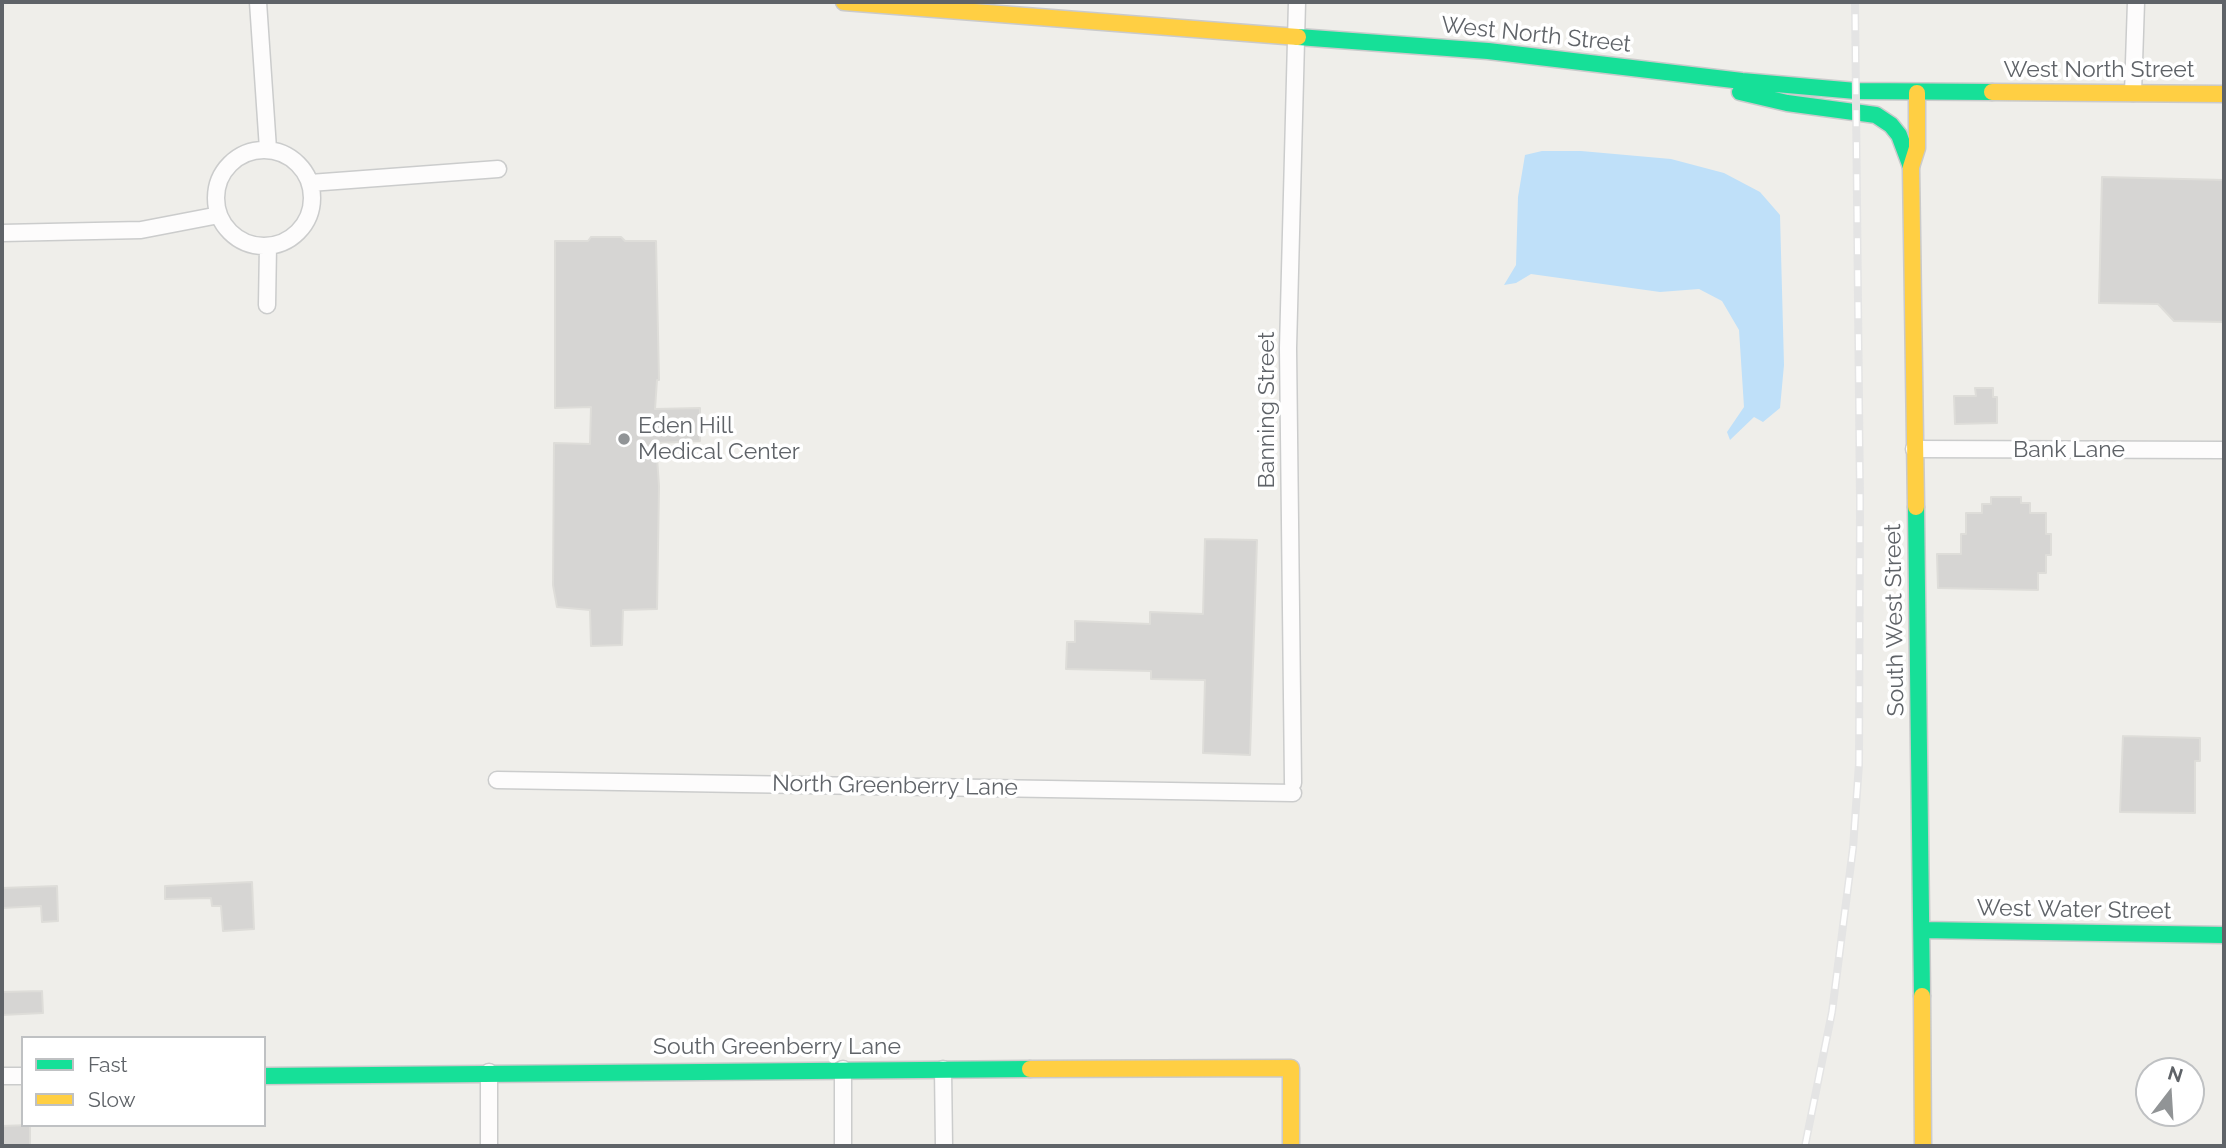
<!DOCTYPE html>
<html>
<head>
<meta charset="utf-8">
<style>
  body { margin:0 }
  #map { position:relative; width:2226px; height:1148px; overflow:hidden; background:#efeeea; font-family:Raleway,sans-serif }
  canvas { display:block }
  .frame { position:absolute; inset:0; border:4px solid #5f6368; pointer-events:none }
  .legend { position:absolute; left:21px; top:1036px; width:245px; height:91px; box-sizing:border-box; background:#fff; border:2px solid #bfc1c3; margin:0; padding:9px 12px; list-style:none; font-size:21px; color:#5f6368 }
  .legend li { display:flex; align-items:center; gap:14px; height:35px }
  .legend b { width:35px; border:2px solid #bfc1c3 }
  .north { position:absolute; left:2135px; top:1057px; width:70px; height:70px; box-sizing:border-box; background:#fff; border:2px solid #bfc1c3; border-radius:50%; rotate:17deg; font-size:19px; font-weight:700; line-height:28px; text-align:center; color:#5f6368 }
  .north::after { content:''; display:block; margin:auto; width:24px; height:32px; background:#919496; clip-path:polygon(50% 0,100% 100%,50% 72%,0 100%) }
</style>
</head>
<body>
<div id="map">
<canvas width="2226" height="1148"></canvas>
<div class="frame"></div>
<ul class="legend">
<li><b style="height:9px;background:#16e098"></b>Fast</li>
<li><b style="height:9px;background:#ffcf43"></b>Slow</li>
</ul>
<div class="north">N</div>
</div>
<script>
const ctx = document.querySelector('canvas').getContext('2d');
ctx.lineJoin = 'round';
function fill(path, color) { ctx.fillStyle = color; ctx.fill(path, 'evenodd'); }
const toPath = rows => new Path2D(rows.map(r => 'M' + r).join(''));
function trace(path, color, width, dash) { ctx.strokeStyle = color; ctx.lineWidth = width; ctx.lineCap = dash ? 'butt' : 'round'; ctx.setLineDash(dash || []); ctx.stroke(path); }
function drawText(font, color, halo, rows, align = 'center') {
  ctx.font = font + ' Raleway,sans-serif'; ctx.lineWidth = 7; ctx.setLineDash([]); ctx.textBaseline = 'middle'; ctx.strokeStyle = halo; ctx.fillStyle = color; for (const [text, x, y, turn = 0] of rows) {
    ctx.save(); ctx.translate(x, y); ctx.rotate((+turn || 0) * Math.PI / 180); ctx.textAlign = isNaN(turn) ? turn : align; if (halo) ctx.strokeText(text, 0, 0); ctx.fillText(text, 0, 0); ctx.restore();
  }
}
const water = toPath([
  [1542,151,1581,151,1671,159,1724,173,1760,192,1780,215,1784,365,1780,408,1763,422,1754,417,1730,440,1727,432,1744,407,1739,330,1722,301,1699,289,1660,292,1531,274,1516,283,1504,285,1516,265,1518,197,1525,155]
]);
const building = toPath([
  [2102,177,2224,180,2224,322,2174,321,2158,304,2099,303,2102,177],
  [591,237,621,237,625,241,656,241,659,380,657,380,655,409,700,408,700,441,656,443,659,486,657,609,623,610,622,645,591,646,590,610,557,607,553,585,554,443,590,444,591,407,555,408,555,241,588,241,591,237],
  [1975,388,1993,388,1993,397,1997,397,1997,423,1955,424,1954,396,1976,396,1975,388],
  [1991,497,2021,497,2021,503,2030,503,2030,513,2046,513,2046,534,2051,534,2051,555,2046,555,2046,573,2038,573,2038,590,1938,588,1937,554,1961,554,1961,534,1966,534,1966,513,1982,513,1982,504,1991,504,1991,497],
  [1205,539,1257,540,1250,755,1203,753,1205,680,1151,679,1151,671,1066,669,1067,642,1075,642,1075,621,1150,624,1150,612,1203,614,1205,539],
  [2123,736,2200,738,2200,761,2195,761,2195,813,2120,812,2123,736],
  [252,882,254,929,223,931,221,906,212,906,211,898,165,899,165,886,252,882],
  [57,886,58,921,42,922,41,906,2,908,2,888,57,886],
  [42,991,43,1013,2,1015,2,992,42,991],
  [30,1125,30,1146,2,1146,2,1126,30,1125]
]);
const street = toPath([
  [258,2,268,149],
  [2133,93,2136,2],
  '216 198a48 48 0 1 1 96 0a48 48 0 1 1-96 0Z',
  [310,183,498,169],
  [2,233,141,230,219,215],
  [267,305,268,246],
  [1914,449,2224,450],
  [497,780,1293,793],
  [1293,783,1288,348,1297,2],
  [843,1069,843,1146],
  [943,1069,944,1146],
  [489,1072,489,1146],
  [2,1076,23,1076]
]);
const fast = toPath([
  [1298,37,1488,51,1742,81,1856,91,1992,92],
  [1740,92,1787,103,1876,115,1891,125,1899,135,1911,167],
  [1916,507,1922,996],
  [1922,930,2224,935],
  [264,1076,1030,1069]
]);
const slow = toPath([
  [844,2,1298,37],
  [1992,92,2224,94],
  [1916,507,1911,167,1917,148,1917,93],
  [1922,996,1923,1146],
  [1030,1069,1291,1068,1291,1146]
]);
const rail = toPath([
  [1805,1146,1832,1012,1853,848,1859,764,1860,500,1855,2]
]);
const markers = [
  [624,439,7,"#919496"]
];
const streetNames = [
  ["West North Street",1536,35,6],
  ["West North Street",2099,70],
  ["Banning Street",1267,410,-90],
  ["Bank Lane",2069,450],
  ["South West Street",1895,620,-91],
  ["North Greenberry Lane",895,786,1],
  ["West Water Street",2074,910,1],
  ["South Greenberry Lane",777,1047]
];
const poiNames = [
  ["Eden Hill",638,426],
  ["Medical Center",638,452]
];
fill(water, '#bfe0f9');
fill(building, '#d6d5d3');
trace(building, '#deddd9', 2);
trace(street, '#cbcccc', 19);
trace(fast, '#cacacb', 19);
trace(slow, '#cacacb', 19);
trace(street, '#fdfcfc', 16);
trace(fast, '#16e098', 16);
trace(slow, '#ffcf43', 16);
trace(rail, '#e4e4e4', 8);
trace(rail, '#fff', 5, [16]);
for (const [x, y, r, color] of markers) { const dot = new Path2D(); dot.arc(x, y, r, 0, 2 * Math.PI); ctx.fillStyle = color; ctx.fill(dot); trace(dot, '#fff', 2.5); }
drawText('23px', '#5f6368', '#fff', streetNames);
drawText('23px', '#5f6368', '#fff', poiNames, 'left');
</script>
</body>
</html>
